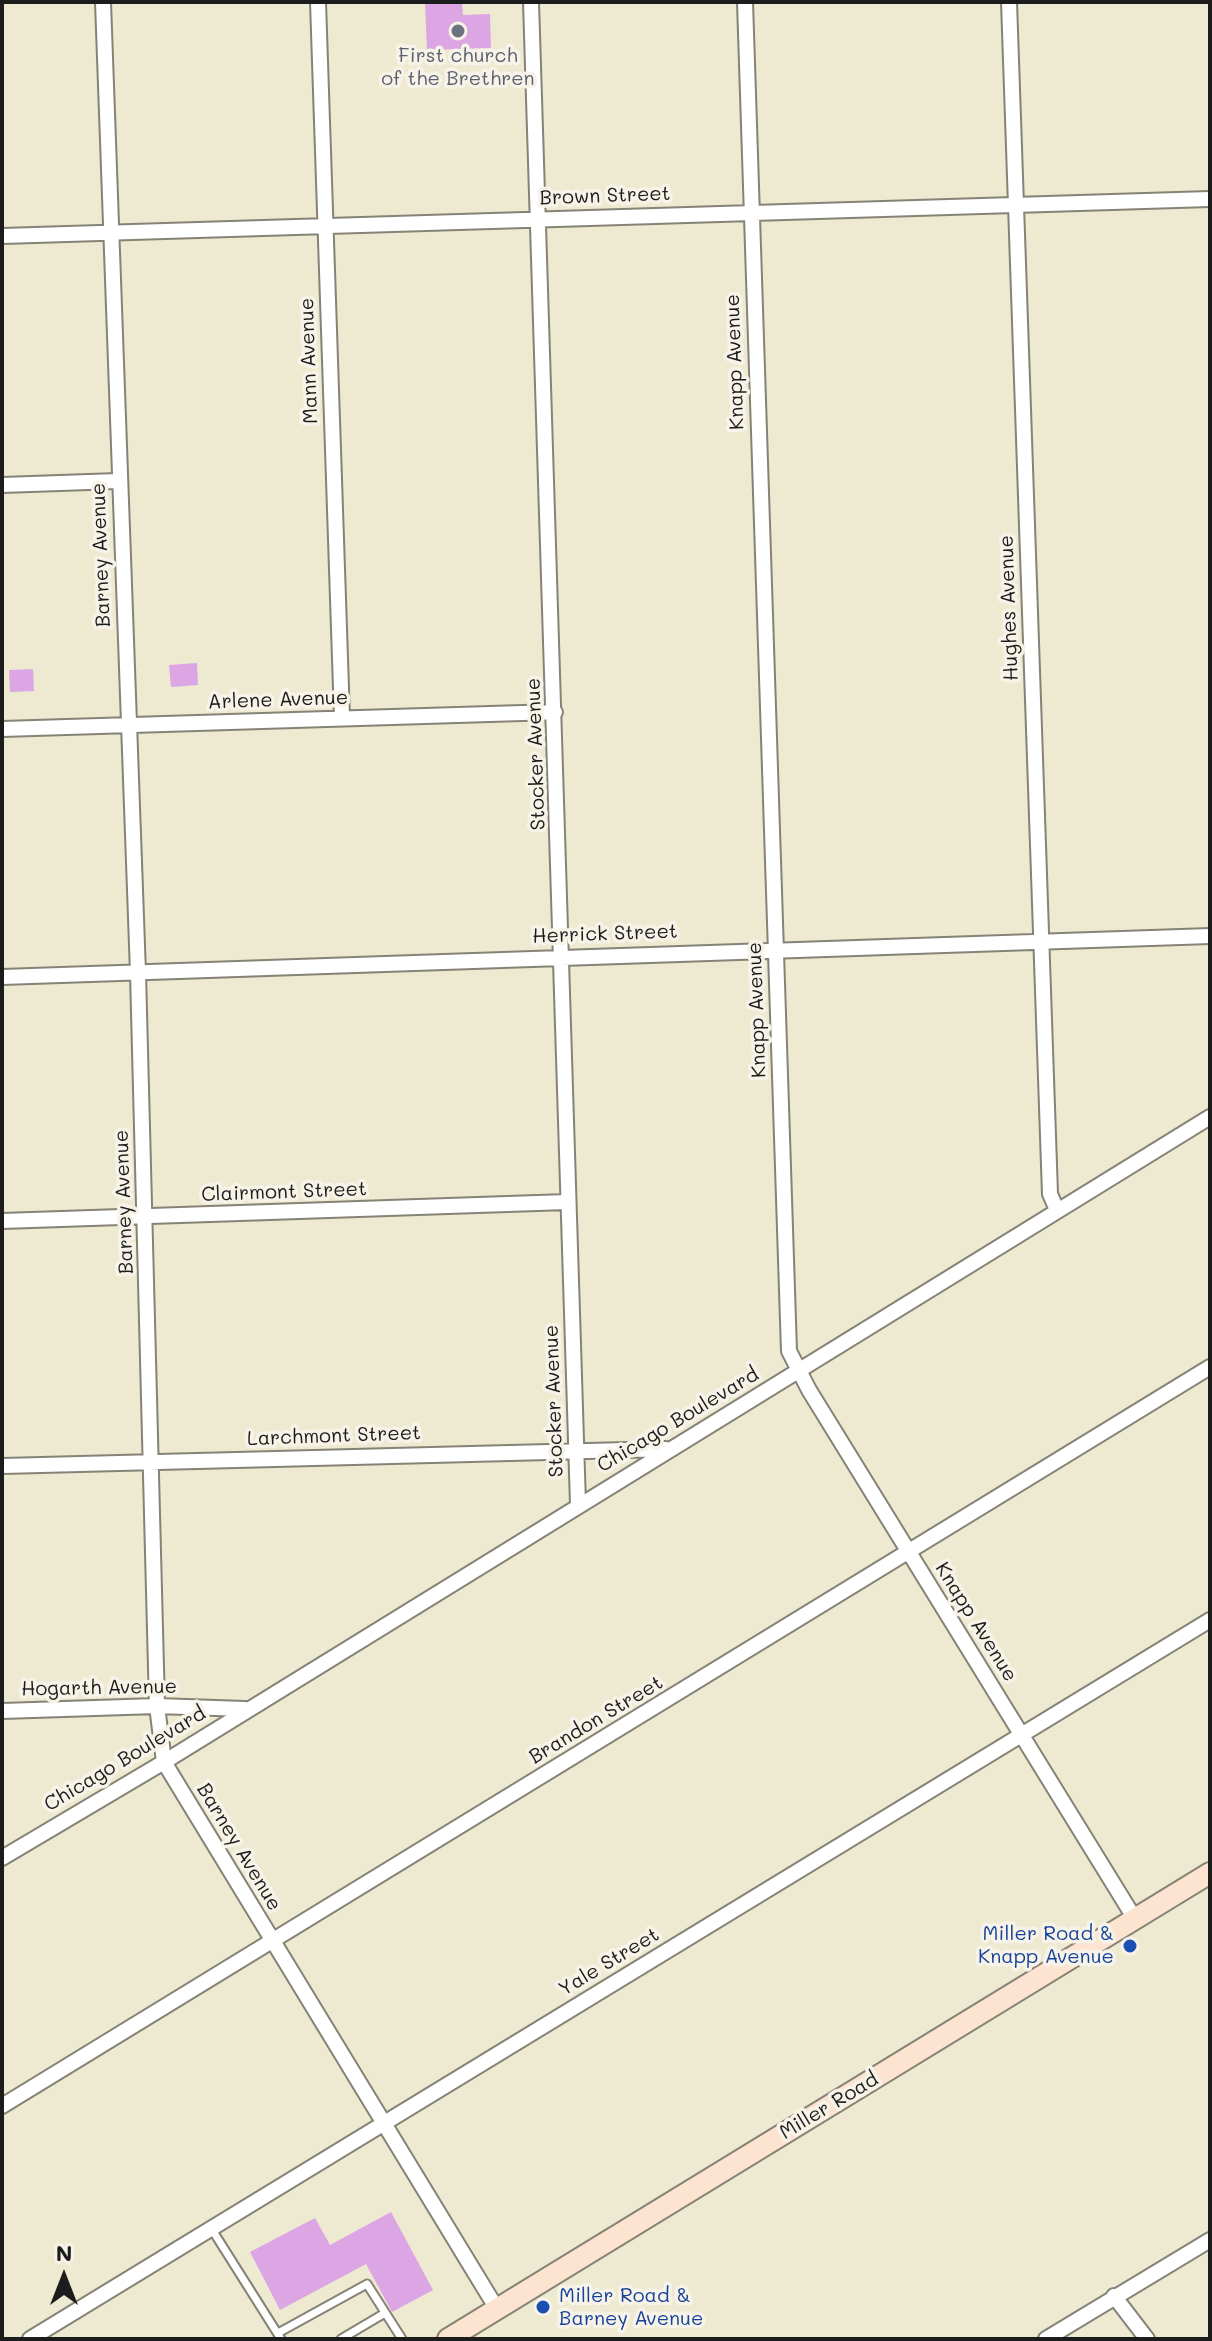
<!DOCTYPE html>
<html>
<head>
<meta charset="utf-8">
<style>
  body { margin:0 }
  #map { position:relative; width:1212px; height:2341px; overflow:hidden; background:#eee9d1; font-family:Mali,sans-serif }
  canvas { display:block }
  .frame { position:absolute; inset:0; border:4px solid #1c1c1c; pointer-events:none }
  .north { position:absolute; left:24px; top:2237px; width:80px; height:80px; -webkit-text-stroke:6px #f7f3e8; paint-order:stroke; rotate:0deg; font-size:22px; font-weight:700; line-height:32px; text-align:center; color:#1c1c1c }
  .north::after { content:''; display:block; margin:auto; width:28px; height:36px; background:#1c1c1c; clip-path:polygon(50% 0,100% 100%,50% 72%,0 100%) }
</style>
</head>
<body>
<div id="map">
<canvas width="1212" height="2341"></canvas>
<div class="frame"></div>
<div class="north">N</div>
</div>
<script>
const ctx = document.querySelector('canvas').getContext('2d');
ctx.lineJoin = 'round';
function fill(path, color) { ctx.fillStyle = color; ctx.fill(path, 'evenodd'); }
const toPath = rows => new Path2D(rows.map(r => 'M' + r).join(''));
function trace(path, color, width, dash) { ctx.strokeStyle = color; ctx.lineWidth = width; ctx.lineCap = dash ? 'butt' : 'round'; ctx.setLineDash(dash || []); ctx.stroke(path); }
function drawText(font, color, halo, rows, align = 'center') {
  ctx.font = font + ' Mali,sans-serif'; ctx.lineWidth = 7; ctx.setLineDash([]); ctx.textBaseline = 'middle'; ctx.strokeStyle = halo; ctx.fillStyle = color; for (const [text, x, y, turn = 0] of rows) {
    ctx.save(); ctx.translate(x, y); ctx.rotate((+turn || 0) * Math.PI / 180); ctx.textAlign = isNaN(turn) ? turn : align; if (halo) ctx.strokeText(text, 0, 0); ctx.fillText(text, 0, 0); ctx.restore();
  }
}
const building = toPath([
  [425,2,462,2,463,15,490,14,491,48,427,50],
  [197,663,198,685,171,687,169,665],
  [33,669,34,691,10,692,9,670],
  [391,2212,433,2290,392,2312,366,2264,280,2310,250,2252,315,2218,330,2245]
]);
const service = toPath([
  [211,2228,281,2339],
  [278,2333,367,2284,402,2339],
  [341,2339,385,2313]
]);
const minor = toPath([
  [103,2,138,973,157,1706,164,1762,497,2309],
  [318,2,342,718],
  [531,2,578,1504],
  [745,2,789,1351,809,1390,1135,1919],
  [1009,2,1050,1194,1057,1210],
  [2,236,1210,199],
  [2,485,118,481],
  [2,729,555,712],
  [2,977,1210,936],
  [2,1221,567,1202],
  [2,1466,666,1449],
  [2,1711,157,1706,245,1709],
  [2,1858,164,1762,1210,1117],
  [2,2106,1210,1367],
  [1114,2296,1147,2339],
  [30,2339,1210,1620],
  [1046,2339,1210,2240]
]);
const secondary = toPath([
  [448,2339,1210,1873]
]);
const markers = [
  [458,31,8,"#6b7280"],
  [1130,1946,8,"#1a4fb4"],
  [543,2307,8,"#1a4fb4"]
];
const worshipNames = [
  ["First church",458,56],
  ["of the Brethren",458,79]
];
const streetNames = [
  ["Brown Street",605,196,-2],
  ["Mann Avenue",309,361,-92],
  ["Knapp Avenue",735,362,-92],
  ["Barney Avenue",101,555,-92],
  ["Hughes Avenue",1009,608,-92],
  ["Arlene Avenue",278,700,-2],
  ["Stocker Avenue",536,754,-92],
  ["Herrick Street",605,934,-2],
  ["Knapp Avenue",757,1010,-92],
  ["Clairmont Street",284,1192,-2],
  ["Barney Avenue",124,1202,-92],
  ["Stocker Avenue",554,1401,-92],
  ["Chicago Boulevard",678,1420,-31],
  ["Larchmont Street",334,1436,-2],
  ["Knapp Avenue",976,1622,58],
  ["Hogarth Avenue",99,1688,-1],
  ["Brandon Street",596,1720,-31],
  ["Chicago Boulevard",125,1759,-31],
  ["Barney Avenue",239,1847,59],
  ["Yale Street",609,1962,-31],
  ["Miller Road",829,2106,-31]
];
const transitNames = [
  ["Miller Road &",1114,1934],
  ["Knapp Avenue",1114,1957],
  ["Miller Road &",559,2296,"left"],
  ["Barney Avenue",559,2319,"left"]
];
fill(building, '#dca5e3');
trace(service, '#858276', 11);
trace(minor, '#858276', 18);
trace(secondary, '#858276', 24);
trace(service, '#fff', 7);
trace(minor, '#fff', 14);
trace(secondary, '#fde4d1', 20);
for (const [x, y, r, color] of markers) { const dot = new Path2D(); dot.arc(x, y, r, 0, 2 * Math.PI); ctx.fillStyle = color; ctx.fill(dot); trace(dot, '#f7f3e8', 3); }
drawText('20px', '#5b616d', '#f7f3e8', worshipNames);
drawText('20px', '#1c1c1c', '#f7f3e8', streetNames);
drawText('20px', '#164399', '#f7f3e8', transitNames, 'right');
</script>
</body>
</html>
